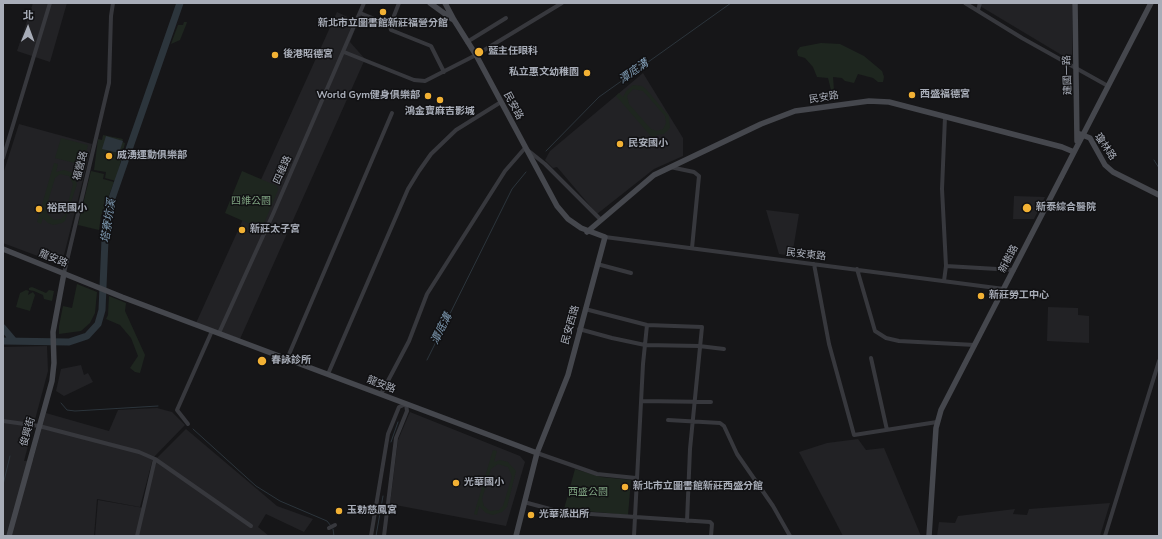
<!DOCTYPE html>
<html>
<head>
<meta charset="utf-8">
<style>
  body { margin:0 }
  #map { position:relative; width:1162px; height:539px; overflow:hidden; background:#161618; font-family:"Nunito Sans","Noto Sans TC",sans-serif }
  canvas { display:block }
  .frame { position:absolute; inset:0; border:4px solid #a8adb8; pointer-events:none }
  .north { position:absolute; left:8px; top:8px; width:40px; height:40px; -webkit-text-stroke:3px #111113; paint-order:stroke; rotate:1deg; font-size:11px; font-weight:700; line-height:16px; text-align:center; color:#a8adb8 }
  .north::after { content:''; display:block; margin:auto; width:14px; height:18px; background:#a8adb8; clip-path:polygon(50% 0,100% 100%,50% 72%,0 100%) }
</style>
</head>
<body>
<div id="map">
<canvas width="1162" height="539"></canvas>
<div class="frame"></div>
<div class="north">北</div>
</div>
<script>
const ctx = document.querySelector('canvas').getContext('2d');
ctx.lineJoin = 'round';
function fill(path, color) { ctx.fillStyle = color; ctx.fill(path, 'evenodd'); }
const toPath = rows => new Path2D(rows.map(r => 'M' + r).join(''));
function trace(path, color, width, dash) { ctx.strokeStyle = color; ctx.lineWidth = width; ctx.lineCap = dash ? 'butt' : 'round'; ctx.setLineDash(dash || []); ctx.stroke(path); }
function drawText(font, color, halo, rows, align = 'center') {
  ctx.font = font + ' "Nunito Sans","Noto Sans TC",sans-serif'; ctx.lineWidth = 3; ctx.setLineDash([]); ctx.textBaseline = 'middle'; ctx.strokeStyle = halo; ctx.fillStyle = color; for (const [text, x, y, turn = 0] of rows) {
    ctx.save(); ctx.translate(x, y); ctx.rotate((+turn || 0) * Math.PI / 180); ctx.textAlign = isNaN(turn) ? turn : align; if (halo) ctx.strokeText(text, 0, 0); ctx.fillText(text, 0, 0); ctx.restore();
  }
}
const built = toPath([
  [33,3,67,3,50,62,17,51],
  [975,3,1072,3,1072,55,1069,58,1065,57],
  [337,12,358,22,350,42,365,59,240,339,196,323],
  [643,73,683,138,683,156,654,169,597,214,557,167,553,168,545,160,550,151],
  [19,124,92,144,62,263,59,264,3,243,3,174],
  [1014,196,1045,197,1034,219,1013,219],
  [766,210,799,214,792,256,779,254],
  [1048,307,1078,308,1078,315,1089,316,1089,343,1047,341],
  [47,346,48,371,24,461,33,460,46,413,109,431,118,410,157,408,172,412,185,425,153,458,140,507,97,499,94,536,3,536,3,347],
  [81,365,84,375,88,373,93,382,64,396,56,391,61,369],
  [410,412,520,456,525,462,506,526,390,504,398,440],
  [186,429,277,506,313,519,304,532,266,514,258,527,269,536,95,536,98,500,144,508,157,458],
  [858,439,866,450,884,448,921,536,843,536,799,452,827,443],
  [1110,503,1100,536,937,536,939,522,955,523,958,516,1015,509,1013,514,1027,515,1029,509]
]);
const green = toPath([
  [184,22,187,22,186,25,180,40,171,44,178,25,183,25],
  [821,43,840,44,864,56,882,71,884,77,883,82,878,82,873,78,858,74,854,83,845,81,842,78,833,77,834,90,831,90,828,78,817,77,813,67,805,58,798,56,797,51,800,47],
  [633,85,642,86,646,89,669,116,670,128,664,134,656,135,659,139,656,142,616,96,619,93,623,97,626,91],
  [633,89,643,91,665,116,666,123,663,129,657,131,651,129,629,104,627,96],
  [103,135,123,139,122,142,125,143,116,181,105,178,106,172,94,170,98,139,102,140],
  [61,138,88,145,83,165,55,158],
  [54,163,58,164,56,172,64,170,73,173,77,184,65,221,62,223,53,225,48,223,43,218,41,224,37,222],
  [60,174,69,176,73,184,65,215,61,219,54,220,47,214,46,208,55,178],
  [91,171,104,174,103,179,114,182,101,216,99,230,78,225],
  [242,171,277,186,278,190,263,226,259,228,225,213],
  [77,284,97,292,95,313,90,323,81,331,59,334,59,326,63,306,72,308],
  [32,287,46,293,49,290,54,291,52,301,44,299,43,295,34,291,29,290,29,288],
  [26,290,29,291,28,295,33,292,35,295,30,311,16,307,20,293],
  [109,296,126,303,125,311,145,355,140,373,135,372,130,368,138,356,131,338,120,325,106,319,108,315],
  [493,450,497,451,494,462,500,460,508,462,516,471,507,507,502,512,493,515,486,513,479,506,477,515,474,514],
  [498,464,508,467,512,476,503,506,499,510,490,511,484,506,482,499,491,469],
  [575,469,601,477,631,480,628,515,564,509]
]);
const water = toPath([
  [106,136,123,141,119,153,102,149]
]);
const stream = toPath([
  [546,151,599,97,731,3],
  [1154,160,1159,168],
  [427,360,512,189,526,172],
  [61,403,67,410,75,411,158,406],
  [193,429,256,486,280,501,327,521,331,526],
  [391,442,398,422],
  [3,485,10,456],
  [333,529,334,536],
  [376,536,383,496]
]);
const river = toPath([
  [3,328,14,341],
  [3,341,69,342,87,336,98,324,102,310,105,240,110,204,180,3]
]);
const street = toPath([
  [399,3,390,26,391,30,431,46,444,72],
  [965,3,1022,38,1108,86],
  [978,10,980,3],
  [360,13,382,22],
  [467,42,506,18],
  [344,52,414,80,425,81,476,55,562,3],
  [3,158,50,3],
  [670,167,694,172,699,176,692,248],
  [605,237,1004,289],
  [597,264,631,273],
  [814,264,829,344,854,435,937,422],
  [946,266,1014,270],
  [857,269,875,331,886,338,899,341,975,345],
  [64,273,109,83,111,16,113,3],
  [944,281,946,266,942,189,945,117],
  [585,309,647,325,702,327,690,449,687,521],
  [579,329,612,338,645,345,699,346,724,349],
  [219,333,273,214,364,3],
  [871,358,887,430],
  [287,359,392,113],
  [328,374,408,189,419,171,431,154,456,130,501,102],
  [381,394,409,341,427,294,505,171,525,148,545,164,601,220],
  [641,401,711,402],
  [668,420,720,423,724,426,737,454,773,506,790,536],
  [3,421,39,426,139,452,155,459,251,526],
  [188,424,177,410,212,331],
  [537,453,597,474,636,478],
  [524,502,561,512,710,522,712,524,711,536],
  [329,528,335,525],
  [137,536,155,459],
  [371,536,388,434,399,407,406,404,407,411,396,438,384,536],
  [634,536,643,364,647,325],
  [1105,536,1159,361]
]);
const secondary = toPath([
  [430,3,452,19],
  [445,3,454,20,476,55,557,206,568,219,581,228,605,237,568,375,537,453,516,536],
  [1075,3,1077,141],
  [1080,134,1090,138,1105,165,1113,172,1159,195],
  [587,232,654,175,761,124,795,111,810,109,869,101,889,102,1062,147,1074,152],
  [3,249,122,297,537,453],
  [9,536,52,381,54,363,53,332,64,273],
  [929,536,936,428,941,410,1151,3]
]);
const markers = [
  [383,12,4,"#f2b134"],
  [479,52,5,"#f2b134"],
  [275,55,4,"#f2b134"],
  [587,73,4,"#f2b134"],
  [912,95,4,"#f2b134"],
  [428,96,4,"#f2b134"],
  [440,100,4,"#f2b134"],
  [620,144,4,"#f2b134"],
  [109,156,4,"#f2b134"],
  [1027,208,5,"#f2b134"],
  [39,209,4,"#f2b134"],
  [242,230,4,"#f2b134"],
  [981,296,4,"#f2b134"],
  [262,361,5,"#f2b134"],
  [456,483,4,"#f2b134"],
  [625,487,4,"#f2b134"],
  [339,511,4,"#f2b134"],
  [531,515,4,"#f2b134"]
];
const poiNames = [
  ["新北市立圖書館新莊福營分館",383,24,"center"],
  ["藍主任眼科",488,52],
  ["後港昭德宮",283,55],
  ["私立惠文幼稚園",579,73,"right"],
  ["西盛福德宮",920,95],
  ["World Gym健身俱樂部",420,96,"right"],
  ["鴻金寶麻吉影城",440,112,"center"],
  ["民安國小",628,144],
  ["威湧運動俱樂部",117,156],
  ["新泰綜合醫院",1036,208],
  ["裕民國小",47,209],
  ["新莊太子宮",250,230],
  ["新莊勞工中心",989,296],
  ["春詠診所",271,361],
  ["光華國小",464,483],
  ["新北市立圖書館新莊西盛分館",633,487],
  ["玉勅慈鳳宮",347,511],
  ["光華派出所",539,515]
];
const streetNames = [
  ["建國一路",1068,75,-92],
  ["民安路",824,98,-9],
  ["民安路",513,106,62],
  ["瓊林路",1105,147,56],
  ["福營路",81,166,-75],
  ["四維路",283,170,-66],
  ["民安東路",806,255,7],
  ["龍安路",53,259,22],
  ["新樹路",1009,259,-63],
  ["民安西路",571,325,-74],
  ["龍安路",381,385,21],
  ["俊興街",28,432,-74]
];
const parkNames = [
  ["四維公園",251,202],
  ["西盛公園",588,493]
];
const waterNames = [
  ["潭底溝",634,72,-35],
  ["塔寮坑溪",109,221,-81],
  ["潭底溝",442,329,-63]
];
fill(built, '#222225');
fill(green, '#1e261f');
fill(water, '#2c353c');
trace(stream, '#2c353c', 1);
trace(river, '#2c353c', 7);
trace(street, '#37383d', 4);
trace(secondary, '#45474d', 5.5);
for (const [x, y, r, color] of markers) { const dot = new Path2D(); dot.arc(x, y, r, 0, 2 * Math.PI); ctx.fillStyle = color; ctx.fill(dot); trace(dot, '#111113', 1.5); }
drawText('bold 10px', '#a8adb8', '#111113', poiNames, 'left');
drawText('10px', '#a8adb8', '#111113', streetNames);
drawText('10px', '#7fa381', '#111113', parkNames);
drawText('italic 11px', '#7f9bb3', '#111113', waterNames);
</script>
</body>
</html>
